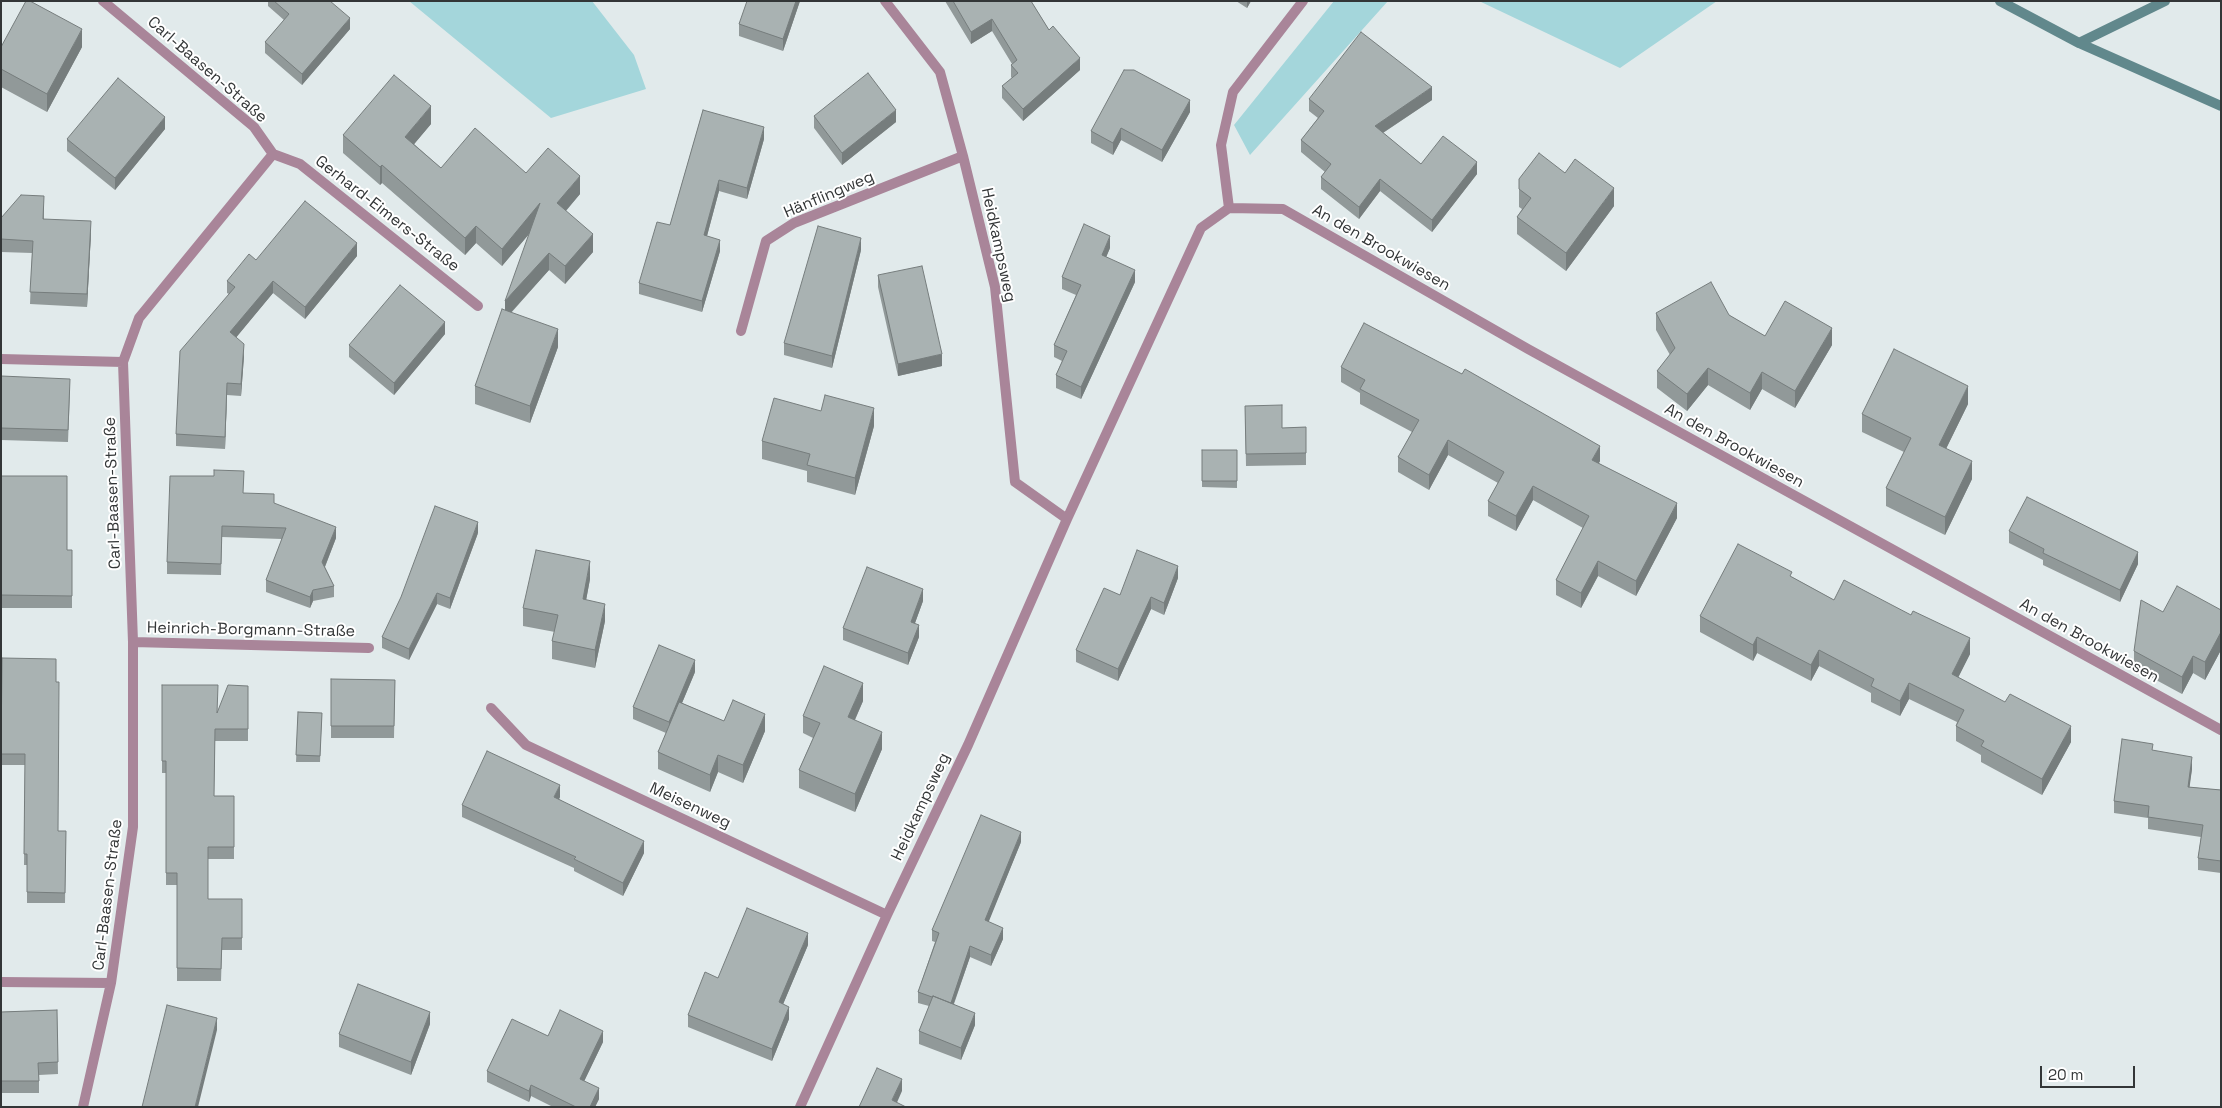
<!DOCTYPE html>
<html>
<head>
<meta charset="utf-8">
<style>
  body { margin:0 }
  #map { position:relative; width:2222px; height:1108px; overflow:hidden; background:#e1eaeb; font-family:"Space Grotesk",sans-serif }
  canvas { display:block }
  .frame { position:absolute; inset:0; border:2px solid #333637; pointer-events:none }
  .scale { position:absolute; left:2040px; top:1066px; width:95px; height:22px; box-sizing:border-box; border:2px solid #333637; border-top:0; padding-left:6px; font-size:15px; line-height:18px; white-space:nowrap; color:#333637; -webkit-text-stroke:4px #fff; paint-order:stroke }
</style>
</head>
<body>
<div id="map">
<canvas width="2222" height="1108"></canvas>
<div class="frame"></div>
<div class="scale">20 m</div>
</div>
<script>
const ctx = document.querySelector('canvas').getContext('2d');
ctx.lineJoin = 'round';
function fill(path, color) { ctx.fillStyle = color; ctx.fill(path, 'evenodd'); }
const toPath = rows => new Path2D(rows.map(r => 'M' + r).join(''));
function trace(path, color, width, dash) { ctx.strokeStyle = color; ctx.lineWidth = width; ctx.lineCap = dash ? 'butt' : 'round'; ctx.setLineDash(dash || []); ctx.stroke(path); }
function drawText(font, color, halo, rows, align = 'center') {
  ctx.font = font + ' "Space Grotesk",sans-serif'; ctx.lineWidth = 4; ctx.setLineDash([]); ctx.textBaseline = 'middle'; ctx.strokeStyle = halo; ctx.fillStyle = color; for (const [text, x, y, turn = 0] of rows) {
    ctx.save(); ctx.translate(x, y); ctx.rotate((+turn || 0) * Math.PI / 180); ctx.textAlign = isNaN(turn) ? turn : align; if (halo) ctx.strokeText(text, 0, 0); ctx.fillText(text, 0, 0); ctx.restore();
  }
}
const green = toPath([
  [409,1,592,1,634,55,646,89,551,118],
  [1334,1,1388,1,1250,155,1234,125],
  [1479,1,1717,1,1620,68]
]);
const stream = toPath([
  [2000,1,2079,43],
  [2165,1,2079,43,2221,106]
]);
const street = toPath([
  [885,1,940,72,963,156,995,287,1015,482,1067,519],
  [273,154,300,164,478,306],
  [1229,208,1283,209,1528,349,2221,730],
  [1229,208,1221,145,1233,92,1303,1],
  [741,331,766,241,794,223,963,156],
  [1,359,123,362],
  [133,642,369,648],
  [491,708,526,745,887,915],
  [1,982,111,983],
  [83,1107,111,983,133,827,133,642,123,362,139,318,273,154,254,127,103,1],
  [800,1107,887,915,968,745,1067,519,1201,228,1229,208]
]);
const wall = toPath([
  [267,1,330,1,350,29,302,85,265,53,265,42,284,20,268,6,268,2],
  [800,1,783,51,739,36,739,24],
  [945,1,1031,1,1049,30,1080,70,1023,121,1002,98,1002,86,1012,78,1011,77,1011,65,1012,64,992,31,971,44],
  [1236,1,1251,1,1247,8],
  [1,47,82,47,47,112,1,87],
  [1309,99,1432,100,1383,133,1421,164,1477,174,1432,232,1380,191,1359,219,1321,189,1321,177,1325,172,1301,152,1301,140,1318,118,1309,111],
  [703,110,764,139,747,199,719,191,707,236,720,251,702,312,639,294,639,283,670,225],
  [1190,112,1162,162,1121,140,1113,155,1091,143,1091,131],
  [814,116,896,122,842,165,814,128],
  [431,124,414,144,441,168,526,173,580,194,566,211,593,252,565,284,549,270,511,313,558,347,530,423,475,404,475,386,505,310,529,234,502,266,476,243,465,255,382,183,380,185,343,153,343,135],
  [165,129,115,190,67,151,67,139],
  [1519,179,1614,206,1566,271,1517,234,1517,217,1522,209,1519,207],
  [44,208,44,219,91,233,87,307,30,304,32,253,1,252,1,218],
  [1110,248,1106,257,1135,282,1081,399,1056,388,1056,375,1062,361,1054,357,1054,345,1076,295,1062,289,1062,277],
  [861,250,832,368,784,355,784,343],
  [357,256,305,319,273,293,236,337,244,356,241,396,227,395,225,449,176,446,176,434,229,294,227,293,227,281,256,260],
  [878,275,942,366,898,376,878,287],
  [1656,313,1729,315,1765,336,1832,345,1795,408,1762,389,1750,410,1708,385,1687,411,1657,388,1657,371,1670,355,1656,330],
  [445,334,394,395,349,357,349,345],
  [1341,367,1600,461,1599,463,1677,518,1636,596,1598,576,1581,608,1556,595,1556,580,1583,528,1533,500,1516,531,1488,516,1488,501,1498,483,1448,455,1429,490,1398,472,1398,457,1412,432,1360,404,1360,393,1341,382],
  [1,376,70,390,68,442,1,440],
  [1968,404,1946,449,1972,479,1945,535,1886,506,1886,488,1904,452,1862,432,1862,414],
  [1245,406,1282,428,1306,427,1306,465,1246,466],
  [874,426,855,495,807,482,807,471,762,459,762,441],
  [1202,450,1237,450,1237,488,1202,487],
  [1,476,67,550,72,550,72,608,1,608],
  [244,493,274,504,336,538,325,567,334,586,334,597,313,601,310,608,266,592,266,580,282,539,222,537,221,575,167,574,167,562],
  [2009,531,2138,564,2120,602,2043,565,2043,560,2009,543],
  [478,533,450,609,437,604,409,660,382,648,382,637],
  [1792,577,1834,600,1970,654,1958,677,2071,742,2042,795,1981,762,1981,755,1956,741,1956,726,1957,722,1909,699,1900,716,1871,702,1871,693,1819,666,1811,681,1757,653,1753,661,1700,632,1700,616],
  [1178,578,1164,615,1151,609,1118,681,1076,662,1076,650,1120,595],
  [590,579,586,600,605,621,595,668,552,659,552,641,555,632,523,626,523,608],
  [923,601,915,623,919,637,908,665,843,640,843,628],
  [2221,610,2221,650,2205,680,2193,673,2182,694,2134,668,2134,651,2163,612],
  [695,672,682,703,724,721,765,731,743,783,718,772,710,792,658,769,658,752,666,733,633,719,633,707],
  [1,678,58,831,66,831,65,903,27,903,27,865,24,865,25,765,1,765],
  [331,679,395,680,394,738,331,738],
  [162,685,218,712,248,686,248,741,215,741,214,796,234,796,234,859,208,859,208,899,242,899,242,950,222,950,221,981,177,981,177,885,166,885,166,773,162,773],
  [863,701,855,720,882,749,855,812,799,788,799,770,813,738,803,733,803,716],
  [298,712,322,713,320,762,296,762],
  [2153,751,2192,769,2189,787,2221,790,2221,873,2198,870,2198,858,2201,837,2148,829,2148,818,2114,813,2114,801],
  [560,797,559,799,644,853,623,896,574,871,574,868,462,817,462,805],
  [1021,842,988,922,1003,939,991,966,970,957,954,1004,975,1025,961,1060,919,1044,919,1031,929,1006,918,1003,918,992,935,942,932,941,932,930],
  [808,945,783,1004,789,1019,772,1061,688,1027,688,1015,718,978],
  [57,1010,58,1074,39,1075,39,1093,1,1093,1,1012],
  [430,1024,411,1075,339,1047,339,1034],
  [548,1036,603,1042,584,1081,599,1099,595,1107,553,1107,531,1096,529,1102,487,1082,487,1071]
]);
const shadedWall = toPath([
  [796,1,800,1,783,51,783,39],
  [1247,1,1251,1,1247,8],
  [350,18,350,29,302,85,302,74],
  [992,19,992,31,971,44,971,32],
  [82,29,82,47,47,112,47,94],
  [1080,58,1080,70,1023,121,1023,109],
  [1432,87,1432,100,1375,138,1375,126],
  [1190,100,1190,112,1162,162,1162,150],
  [431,106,431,124,405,155,405,137],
  [896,110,896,122,842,165,842,153],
  [165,117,165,129,115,190,115,178],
  [764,127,764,139,747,199,747,188],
  [1121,128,1121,140,1113,155,1113,143],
  [1477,162,1477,174,1432,232,1432,220],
  [382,165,382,183,380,185,380,167],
  [580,176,580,194,557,221,557,203],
  [1380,179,1380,191,1359,219,1359,207],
  [719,180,719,191,704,247,704,235],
  [1614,188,1614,206,1566,271,1566,253],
  [540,203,540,221,502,266,502,249],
  [91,221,91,233,87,307,87,294],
  [476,226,476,243,465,255,465,238],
  [593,234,593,252,565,284,565,266],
  [1110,236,1110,248,1102,267,1102,255],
  [861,238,861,250,832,368,832,356],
  [720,240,720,251,702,312,702,301],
  [357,243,357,256,305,319,305,307],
  [549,253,549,270,505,319,505,301],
  [1135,270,1135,282,1081,399,1081,387],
  [273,281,273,293,230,345,230,332],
  [445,322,445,334,394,395,394,383],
  [1832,328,1832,345,1795,408,1795,391],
  [558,329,558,347,530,423,530,406],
  [244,344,244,356,241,396,241,384],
  [942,354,942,366,898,376,898,364],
  [1708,368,1708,385,1687,411,1687,394],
  [1762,372,1762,389,1750,410,1750,393],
  [227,383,227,395,225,449,225,437],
  [1968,386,1968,404,1939,463,1939,445],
  [874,408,874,426,855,495,855,478],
  [1448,440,1448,455,1429,490,1429,475],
  [1600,446,1600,461,1592,475,1592,460],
  [1972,461,1972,479,1945,535,1945,517],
  [1533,486,1533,500,1516,531,1516,516],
  [1677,503,1677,518,1636,596,1636,581],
  [478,522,478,533,450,609,450,598],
  [336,527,336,538,322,574,322,562],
  [2138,552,2138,564,2120,602,2120,590],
  [590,561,590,579,583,617,583,599],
  [1598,561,1598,576,1581,608,1581,593],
  [1178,566,1178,578,1164,615,1164,603],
  [923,589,923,601,911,634,911,622],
  [313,590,313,601,310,608,310,597],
  [437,593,437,604,409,660,409,649],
  [1151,597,1151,609,1118,681,1118,669],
  [605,604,605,621,595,668,595,650],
  [919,625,919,637,908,665,908,653],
  [2221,632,2221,650,2205,680,2205,662],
  [1757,637,1757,653,1753,661,1753,645],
  [1970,638,1970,654,1952,690,1952,674],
  [1819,650,1819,666,1811,681,1811,665],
  [2193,656,2193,673,2182,694,2182,677],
  [695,660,695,672,669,734,669,722],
  [863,683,863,701,848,735,848,717],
  [1909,683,1909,699,1900,716,1900,701],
  [765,714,765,731,743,783,743,765],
  [2071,726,2071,742,2042,795,2042,779],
  [882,732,882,749,855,812,855,794],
  [718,755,718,772,710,792,710,775],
  [2192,757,2192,769,2188,799,2188,787],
  [560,785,560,797,554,809,554,797],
  [1021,832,1021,842,985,931,985,920],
  [644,841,644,853,623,896,623,883],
  [1003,928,1003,939,991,966,991,955],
  [808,933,808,945,779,1014,779,1002],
  [970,946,970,957,950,1014,950,1004],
  [789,1007,789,1019,772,1061,772,1049],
  [430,1012,430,1024,411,1075,411,1062],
  [975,1013,975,1025,961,1060,961,1048],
  [217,1018,217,1030,198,1107,195,1107],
  [603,1031,603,1042,580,1090,580,1079],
  [902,1079,902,1091,895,1107,892,1100],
  [531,1085,531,1096,529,1102,529,1091],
  [599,1088,599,1099,595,1107,590,1107]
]);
const building = toPath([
  [26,1,30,1,82,29,47,94,1,69,1,47,26,1],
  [274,1,330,1,350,18,302,74,265,42,289,14,274,1],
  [747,1,796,1,783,39,739,24,747,1],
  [953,1,1031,1,1049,30,1053,26,1080,58,1023,109,1002,86,1018,73,1011,65,1017,60,992,19,971,32,953,1],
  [1361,32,1432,87,1375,126,1421,164,1443,136,1477,162,1432,220,1380,179,1359,207,1321,177,1331,164,1301,140,1324,111,1309,99,1361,32],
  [1124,70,1134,70,1190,100,1162,150,1121,128,1113,143,1091,131,1124,70],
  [868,73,896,110,842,153,814,116,868,73],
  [394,75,431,106,405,137,441,168,475,128,526,173,548,148,580,176,557,203,593,234,565,266,549,253,505,301,540,203,502,249,476,226,465,238,382,165,380,167,343,135,394,75],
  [118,78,165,117,115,178,67,139,118,78],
  [703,110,764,127,747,188,719,180,704,235,720,240,702,301,639,283,657,222,670,225,703,110],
  [1539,153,1565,173,1575,159,1614,188,1566,253,1517,217,1531,198,1519,189,1519,179,1539,153],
  [21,195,44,196,43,219,91,221,87,294,30,292,33,241,1,239,1,218,21,195],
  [305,201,357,243,305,307,273,281,230,332,244,344,241,384,227,383,225,437,176,434,180,351,235,287,227,281,249,254,256,260,305,201],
  [1084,224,1110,236,1102,255,1135,270,1081,387,1056,375,1067,351,1054,345,1081,285,1062,277,1084,224],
  [818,226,861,238,832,356,784,343,818,226],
  [922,266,942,354,898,364,878,275,922,266],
  [1711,282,1729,315,1765,336,1785,301,1832,328,1795,391,1762,372,1750,393,1708,368,1687,394,1657,371,1675,348,1656,313,1711,282],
  [400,285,445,322,394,383,349,345,400,285],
  [502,309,558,329,530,406,475,386,502,309],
  [1364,323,1462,374,1465,369,1600,446,1592,460,1677,503,1636,581,1598,561,1581,593,1556,580,1589,516,1533,486,1516,516,1488,501,1504,472,1448,440,1429,475,1398,457,1419,420,1360,389,1365,380,1341,367,1364,323],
  [1894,349,1968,386,1939,445,1972,461,1945,517,1886,488,1911,438,1862,414,1894,349],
  [1,376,70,379,68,430,1,428,1,376],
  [825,395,874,408,855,478,807,465,810,454,762,441,774,398,821,411,825,395],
  [1282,405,1282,428,1306,427,1306,453,1246,454,1245,406,1282,405],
  [1202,450,1237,450,1237,481,1202,481,1202,450],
  [214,470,244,471,243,493,274,494,274,503,336,527,322,562,334,586,313,590,310,597,266,580,286,528,222,526,221,564,167,562,170,476,214,476,214,470],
  [1,476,67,476,67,550,72,550,72,596,1,595,1,476],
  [2027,497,2138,552,2120,590,2043,553,2044,549,2009,531,2027,497],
  [435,506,478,522,450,598,437,593,409,649,382,637,401,597,435,506],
  [1738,544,1792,572,1790,576,1834,600,1844,580,1911,615,1913,611,1970,638,1952,674,2005,702,2010,694,2071,726,2042,779,1981,746,1984,741,1956,726,1964,710,1909,683,1900,701,1871,686,1874,679,1819,650,1811,665,1757,637,1753,645,1700,616,1738,544],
  [536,550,590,561,583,599,605,604,595,650,552,641,558,615,523,608,536,550],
  [1137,550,1178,566,1164,603,1151,597,1118,669,1076,650,1104,588,1120,595,1137,550],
  [867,567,923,589,911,622,919,625,908,653,843,628,867,567],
  [2177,586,2221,610,2221,632,2205,662,2193,656,2182,677,2134,651,2141,600,2163,612,2177,586],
  [659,645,695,660,669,722,633,707,659,645],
  [2,658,56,659,56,682,59,682,58,831,66,831,65,893,27,892,27,854,24,854,25,754,1,754,2,658],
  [824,666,863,683,848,717,882,732,855,794,799,770,820,723,803,716,824,666],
  [331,679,395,680,394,726,331,726,331,679],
  [162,685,218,685,217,713,228,685,248,686,248,729,215,729,214,796,234,796,234,847,208,847,208,899,242,899,242,938,222,938,221,969,177,968,177,873,166,873,166,761,162,761,162,685],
  [733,700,765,714,743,765,718,755,710,775,658,752,679,702,724,721,733,700],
  [298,712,322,713,320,756,296,755,298,712],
  [2122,739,2153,744,2152,750,2192,757,2188,787,2221,790,2221,861,2198,858,2203,825,2148,817,2149,806,2114,801,2122,739],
  [487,751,560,785,554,797,644,841,623,883,574,859,576,857,462,805,487,751],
  [981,815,1021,832,985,920,1003,928,991,955,970,946,951,1003,933,996,932,997,918,992,939,933,932,930,981,815],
  [747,908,808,933,779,1002,789,1007,772,1049,688,1015,705,972,718,978,747,908],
  [358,984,430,1012,411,1062,339,1034,358,984],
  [933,996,975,1013,961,1048,919,1031,933,996],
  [167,1005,217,1018,195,1107,142,1107,167,1005],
  [57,1010,58,1062,38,1063,39,1081,1,1081,1,1012,57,1010],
  [560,1010,603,1031,580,1079,599,1088,590,1107,576,1107,531,1085,529,1091,487,1071,512,1019,548,1036,560,1010],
  [877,1068,902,1079,892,1100,906,1107,859,1107,877,1068]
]);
const streetNames = [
  ["Carl-Baasen-Straße",207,70,41],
  ["Hänflingweg",829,195,-23],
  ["Gerhard-Eimers-Straße",387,214,38],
  ["Heidkampsweg",998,245,78],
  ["An den Brookwiesen",1381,248,30],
  ["An den Brookwiesen",1734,446,29],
  ["Carl-Baasen-Straße",113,493,-92],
  ["Heinrich-Borgmann-Straße",251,630,1],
  ["An den Brookwiesen",2089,641,29],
  ["Meisenweg",690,806,25],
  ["Heidkampsweg",921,807,-65],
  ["Carl-Baasen-Straße",108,895,-83]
];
fill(green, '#a4d6db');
trace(stream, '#61888c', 10);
trace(street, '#a98599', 10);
fill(wall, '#919999');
fill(shadedWall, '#767d7d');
fill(building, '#a9b2b2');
trace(building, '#767d7d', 1);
drawText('16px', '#333637', '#fff', streetNames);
</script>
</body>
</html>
